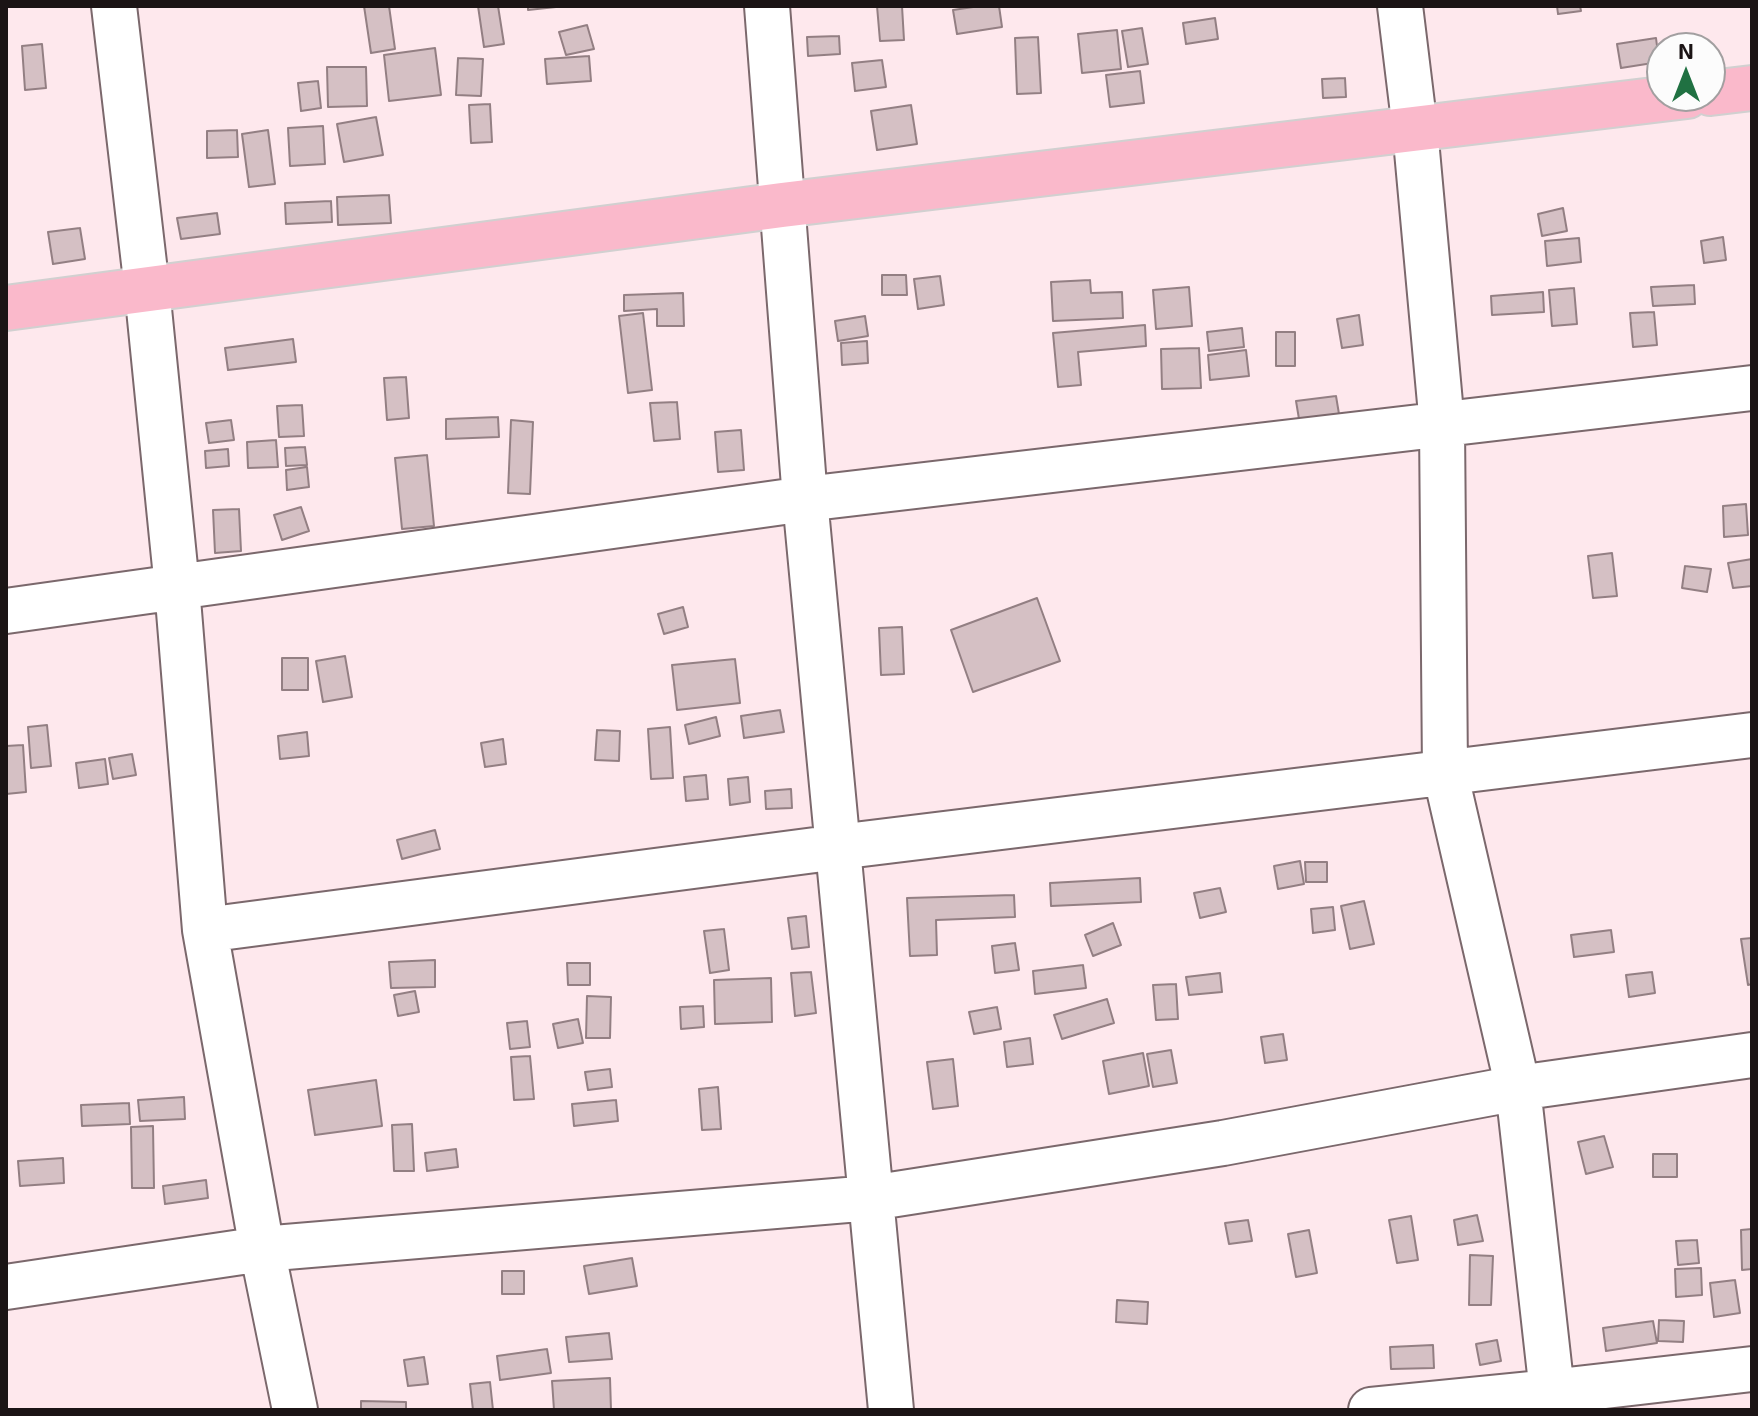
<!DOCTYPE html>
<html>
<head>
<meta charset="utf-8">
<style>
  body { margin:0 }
  #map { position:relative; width:1758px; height:1416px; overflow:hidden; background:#fee8ed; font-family:"Exo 2",sans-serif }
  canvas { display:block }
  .frame { position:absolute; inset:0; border:8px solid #1b1415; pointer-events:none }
  .north { position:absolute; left:1646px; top:32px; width:80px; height:80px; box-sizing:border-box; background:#fcfcfc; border:2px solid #a29fa0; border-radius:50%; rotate:0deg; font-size:22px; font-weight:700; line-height:32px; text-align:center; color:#1b1415 }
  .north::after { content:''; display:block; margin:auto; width:28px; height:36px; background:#207142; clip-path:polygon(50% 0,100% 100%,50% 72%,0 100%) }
</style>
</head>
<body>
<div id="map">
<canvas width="1758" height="1416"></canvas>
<div class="frame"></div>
<div class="north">N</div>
</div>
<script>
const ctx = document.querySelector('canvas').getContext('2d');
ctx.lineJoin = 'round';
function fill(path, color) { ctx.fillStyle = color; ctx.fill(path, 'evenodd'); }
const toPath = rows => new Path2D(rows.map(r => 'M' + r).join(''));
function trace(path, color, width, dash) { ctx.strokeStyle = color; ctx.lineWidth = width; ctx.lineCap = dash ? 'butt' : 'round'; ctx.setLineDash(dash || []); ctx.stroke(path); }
const building = toPath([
  [364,6,389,6,395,49,371,53,364,6],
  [478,6,498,6,504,44,484,47,478,6],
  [528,6,556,6,556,7,528,10,528,6],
  [877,6,902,6,904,40,880,41,877,6],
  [980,6,999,6,1002,27,957,34,953,10,980,6],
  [1557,6,1580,6,1581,11,1558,14,1557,6],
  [1215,18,1218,39,1186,44,1183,23,1215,18],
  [587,25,594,49,566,55,559,32,587,25],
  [1142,28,1148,64,1128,67,1122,31,1142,28],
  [1117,30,1121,69,1082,73,1078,34,1117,30],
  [839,36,840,54,808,56,807,37,839,36],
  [1038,37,1041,93,1017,94,1015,38,1038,37],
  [1656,38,1659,62,1621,68,1617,44,1656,38],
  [42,44,46,88,25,90,22,46,42,44],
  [435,48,441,95,389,101,384,55,435,48],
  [589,56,591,81,547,84,545,59,589,56],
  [458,58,483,59,481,96,456,95,458,58],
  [882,60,886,87,855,91,852,63,882,60],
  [327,67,366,67,367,106,328,107,327,67],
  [1140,71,1144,103,1110,107,1106,75,1140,71],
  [1345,78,1346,97,1323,98,1322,79,1345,78],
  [318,81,321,108,301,111,298,83,318,81],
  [490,104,492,142,471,143,469,105,490,104],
  [911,105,917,144,877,150,871,111,911,105],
  [376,117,383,155,344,162,337,124,376,117],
  [323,126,325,164,290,166,288,128,323,126],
  [237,130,238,157,207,158,207,131,237,130],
  [268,130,275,184,249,187,242,134,268,130],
  [389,195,391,223,338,225,337,197,389,195],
  [331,201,332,222,286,224,285,203,331,201],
  [1563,208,1567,231,1542,236,1538,214,1563,208],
  [217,213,220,234,181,239,177,218,217,213],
  [80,228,85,259,53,264,48,232,80,228],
  [1723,237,1726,260,1704,263,1701,241,1723,237],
  [1579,238,1581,262,1547,266,1545,241,1579,238],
  [882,275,906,275,907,295,882,295,882,275],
  [940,276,944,305,918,309,914,279,940,276],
  [1090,280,1091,293,1122,292,1123,318,1053,321,1051,282,1090,280],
  [1694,285,1695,304,1653,306,1651,287,1694,285],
  [1189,287,1192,326,1156,329,1153,290,1189,287],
  [1574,288,1577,324,1552,326,1549,290,1574,288],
  [1543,292,1544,312,1492,315,1491,296,1543,292],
  [683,293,684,326,657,326,657,309,624,311,624,295,683,293],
  [1654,312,1657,345,1633,347,1630,313,1654,312],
  [643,313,652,390,628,393,619,316,643,313],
  [1359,315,1363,345,1342,348,1337,319,1359,315],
  [865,316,868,336,838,341,835,321,865,316],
  [1145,325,1146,346,1078,352,1081,385,1058,387,1053,333,1145,325],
  [1242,328,1244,347,1209,351,1207,332,1242,328],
  [1276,332,1295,332,1295,366,1276,366,1276,332],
  [293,339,296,362,228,370,225,348,293,339],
  [867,341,868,363,842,365,841,343,867,341],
  [1199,348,1201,388,1162,389,1161,349,1199,348],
  [1246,350,1249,376,1210,380,1208,355,1246,350],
  [406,377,409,418,387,420,384,378,406,377],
  [1336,396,1339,414,1299,419,1296,401,1336,396],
  [677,402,680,439,654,441,650,403,677,402],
  [302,405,304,436,279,437,277,406,302,405],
  [498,417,499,437,446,439,446,419,498,417],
  [231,420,234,440,209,443,206,423,231,420],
  [511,420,533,422,530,494,508,493,511,420],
  [741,430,744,470,718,472,715,432,741,430],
  [276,440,278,467,248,468,247,442,276,440],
  [305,447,307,465,286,466,285,448,305,447],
  [228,449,229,466,206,468,205,451,228,449],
  [427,455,434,526,402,529,395,458,427,455],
  [307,467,309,487,287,490,286,470,307,467],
  [1746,504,1748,535,1724,537,1723,506,1746,504],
  [301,507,309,531,282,540,274,515,301,507],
  [239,509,241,551,215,553,213,510,239,509],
  [1612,553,1617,596,1593,598,1588,556,1612,553],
  [1752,559,1752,586,1733,588,1728,563,1752,559],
  [1685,566,1711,569,1707,592,1682,588,1685,566],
  [1037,598,1060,661,973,692,951,630,1037,598],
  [683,607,688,627,664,634,658,614,683,607],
  [902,627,904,674,881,675,879,628,902,627],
  [345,656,352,697,323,702,316,661,345,656],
  [282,658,308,658,308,690,282,690,282,658],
  [735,659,740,703,677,710,672,665,735,659],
  [780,710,784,732,744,738,741,716,780,710],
  [716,717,720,736,689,744,685,725,716,717],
  [47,725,51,766,31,768,28,727,47,725],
  [670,727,673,778,651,779,648,729,670,727],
  [597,730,620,731,619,761,595,760,597,730],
  [307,732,309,756,280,759,278,736,307,732],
  [503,739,506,764,485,767,481,743,503,739],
  [23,745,26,792,6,794,6,746,23,745],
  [132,754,136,775,113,779,109,758,132,754],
  [105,759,108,784,79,788,76,763,105,759],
  [706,775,708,799,686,801,684,777,706,775],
  [748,777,750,802,730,805,728,779,748,777],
  [791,789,792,808,766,809,765,791,791,789],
  [435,830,440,849,402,859,397,840,435,830],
  [1300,861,1304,884,1278,889,1274,866,1300,861],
  [1305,862,1327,862,1327,882,1306,882,1305,862],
  [1140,878,1141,902,1051,906,1050,883,1140,878],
  [1220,888,1226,912,1200,918,1194,893,1220,888],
  [1014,895,1015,917,936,920,937,955,910,956,907,898,1014,895],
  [1364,901,1374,944,1350,949,1341,906,1364,901],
  [1333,907,1335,930,1313,933,1311,909,1333,907],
  [806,916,809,947,792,949,788,918,806,916],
  [1113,923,1121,945,1093,956,1085,935,1113,923],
  [724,929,729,970,710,973,704,931,724,929],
  [1611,930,1614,952,1574,957,1571,935,1611,930],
  [1752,938,1752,984,1748,985,1741,939,1752,938],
  [1015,943,1019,970,995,973,992,946,1015,943],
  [435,960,435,987,391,988,389,962,435,960],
  [567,963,590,963,590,985,568,985,567,963],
  [1083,965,1086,988,1035,994,1033,971,1083,965],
  [811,972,816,1013,795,1016,791,973,811,972],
  [1652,972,1655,993,1629,997,1626,975,1652,972],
  [1220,973,1222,992,1189,995,1186,977,1220,973],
  [771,978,772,1022,715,1024,714,980,771,978],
  [1176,984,1178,1019,1156,1020,1153,985,1176,984],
  [415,991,419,1012,398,1016,394,995,415,991],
  [587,996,611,997,610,1038,586,1038,587,996],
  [1107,999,1114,1023,1062,1039,1054,1015,1107,999],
  [703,1006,704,1027,681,1029,680,1007,703,1006],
  [997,1007,1001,1029,974,1034,969,1012,997,1007],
  [578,1019,583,1043,558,1048,553,1024,578,1019],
  [527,1021,530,1047,510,1049,507,1023,527,1021],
  [1283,1034,1287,1060,1265,1063,1261,1037,1283,1034],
  [1030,1038,1033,1064,1007,1067,1004,1042,1030,1038],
  [1171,1050,1177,1083,1153,1087,1147,1054,1171,1050],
  [1143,1053,1149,1086,1109,1094,1103,1061,1143,1053],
  [530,1056,534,1099,514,1100,511,1057,530,1056],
  [953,1059,958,1106,933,1109,927,1062,953,1059],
  [610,1069,612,1087,588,1090,585,1072,610,1069],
  [376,1080,382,1126,315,1135,308,1090,376,1080],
  [718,1087,721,1129,702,1130,699,1089,718,1087],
  [184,1097,185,1119,140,1121,138,1100,184,1097],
  [616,1100,618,1121,574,1126,572,1104,616,1100],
  [129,1103,130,1124,82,1126,81,1105,129,1103],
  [412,1124,414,1171,394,1171,392,1125,412,1124],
  [153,1126,154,1188,132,1188,131,1127,153,1126],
  [1604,1136,1613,1167,1586,1174,1578,1142,1604,1136],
  [456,1149,458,1167,427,1171,425,1153,456,1149],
  [1653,1154,1677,1154,1677,1177,1653,1177,1653,1154],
  [63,1158,64,1183,20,1186,18,1161,63,1158],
  [206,1180,208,1198,165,1204,163,1186,206,1180],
  [1477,1215,1483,1241,1458,1245,1454,1220,1477,1215],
  [1411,1216,1418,1260,1397,1263,1389,1220,1411,1216],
  [1248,1220,1252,1241,1229,1244,1225,1223,1248,1220],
  [1752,1229,1752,1269,1742,1270,1741,1230,1752,1229],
  [1309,1230,1317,1273,1296,1277,1288,1234,1309,1230],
  [1697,1240,1699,1263,1678,1265,1676,1241,1697,1240],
  [1470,1255,1493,1256,1491,1305,1469,1305,1470,1255],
  [632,1258,637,1286,589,1294,584,1266,632,1258],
  [1701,1268,1702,1295,1676,1297,1675,1269,1701,1268],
  [502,1271,524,1271,524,1294,502,1294,502,1271],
  [1735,1280,1740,1313,1714,1317,1710,1283,1735,1280],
  [1117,1300,1148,1302,1147,1324,1116,1322,1117,1300],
  [1659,1320,1684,1321,1683,1342,1658,1341,1659,1320],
  [1653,1321,1657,1343,1606,1351,1603,1328,1653,1321],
  [609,1333,612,1359,569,1362,566,1337,609,1333],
  [1497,1340,1501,1361,1480,1365,1476,1344,1497,1340],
  [1433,1345,1434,1368,1391,1369,1390,1347,1433,1345],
  [547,1349,551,1373,500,1380,497,1356,547,1349],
  [424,1357,428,1384,408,1386,404,1360,424,1357],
  [610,1378,611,1410,554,1410,552,1381,610,1378],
  [490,1382,493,1410,473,1410,470,1384,490,1382],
  [361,1401,406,1402,406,1410,361,1410,361,1401]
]);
const minor = toPath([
  [114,6,147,289,177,587,205,930,262,1249,295,1410],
  [767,6,805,499,891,1410],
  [1400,6,1415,129,1442,425,1445,772,1518,1088,1552,1392,1553,1410],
  [6,611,805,499,1752,388],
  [205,930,838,847,1752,735],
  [6,1287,262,1249,871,1198,1223,1143,1518,1088,1752,1055],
  [1371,1410,1552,1392,1752,1369]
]);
const major = toPath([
  [1710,93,1752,88],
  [6,308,782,205,1687,96]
]);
fill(building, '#d5c0c4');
trace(building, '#937f83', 2);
trace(minor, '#7b686c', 48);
trace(major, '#d1d0d0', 48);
trace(minor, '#fff', 44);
trace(major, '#fab9cb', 44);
</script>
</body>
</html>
